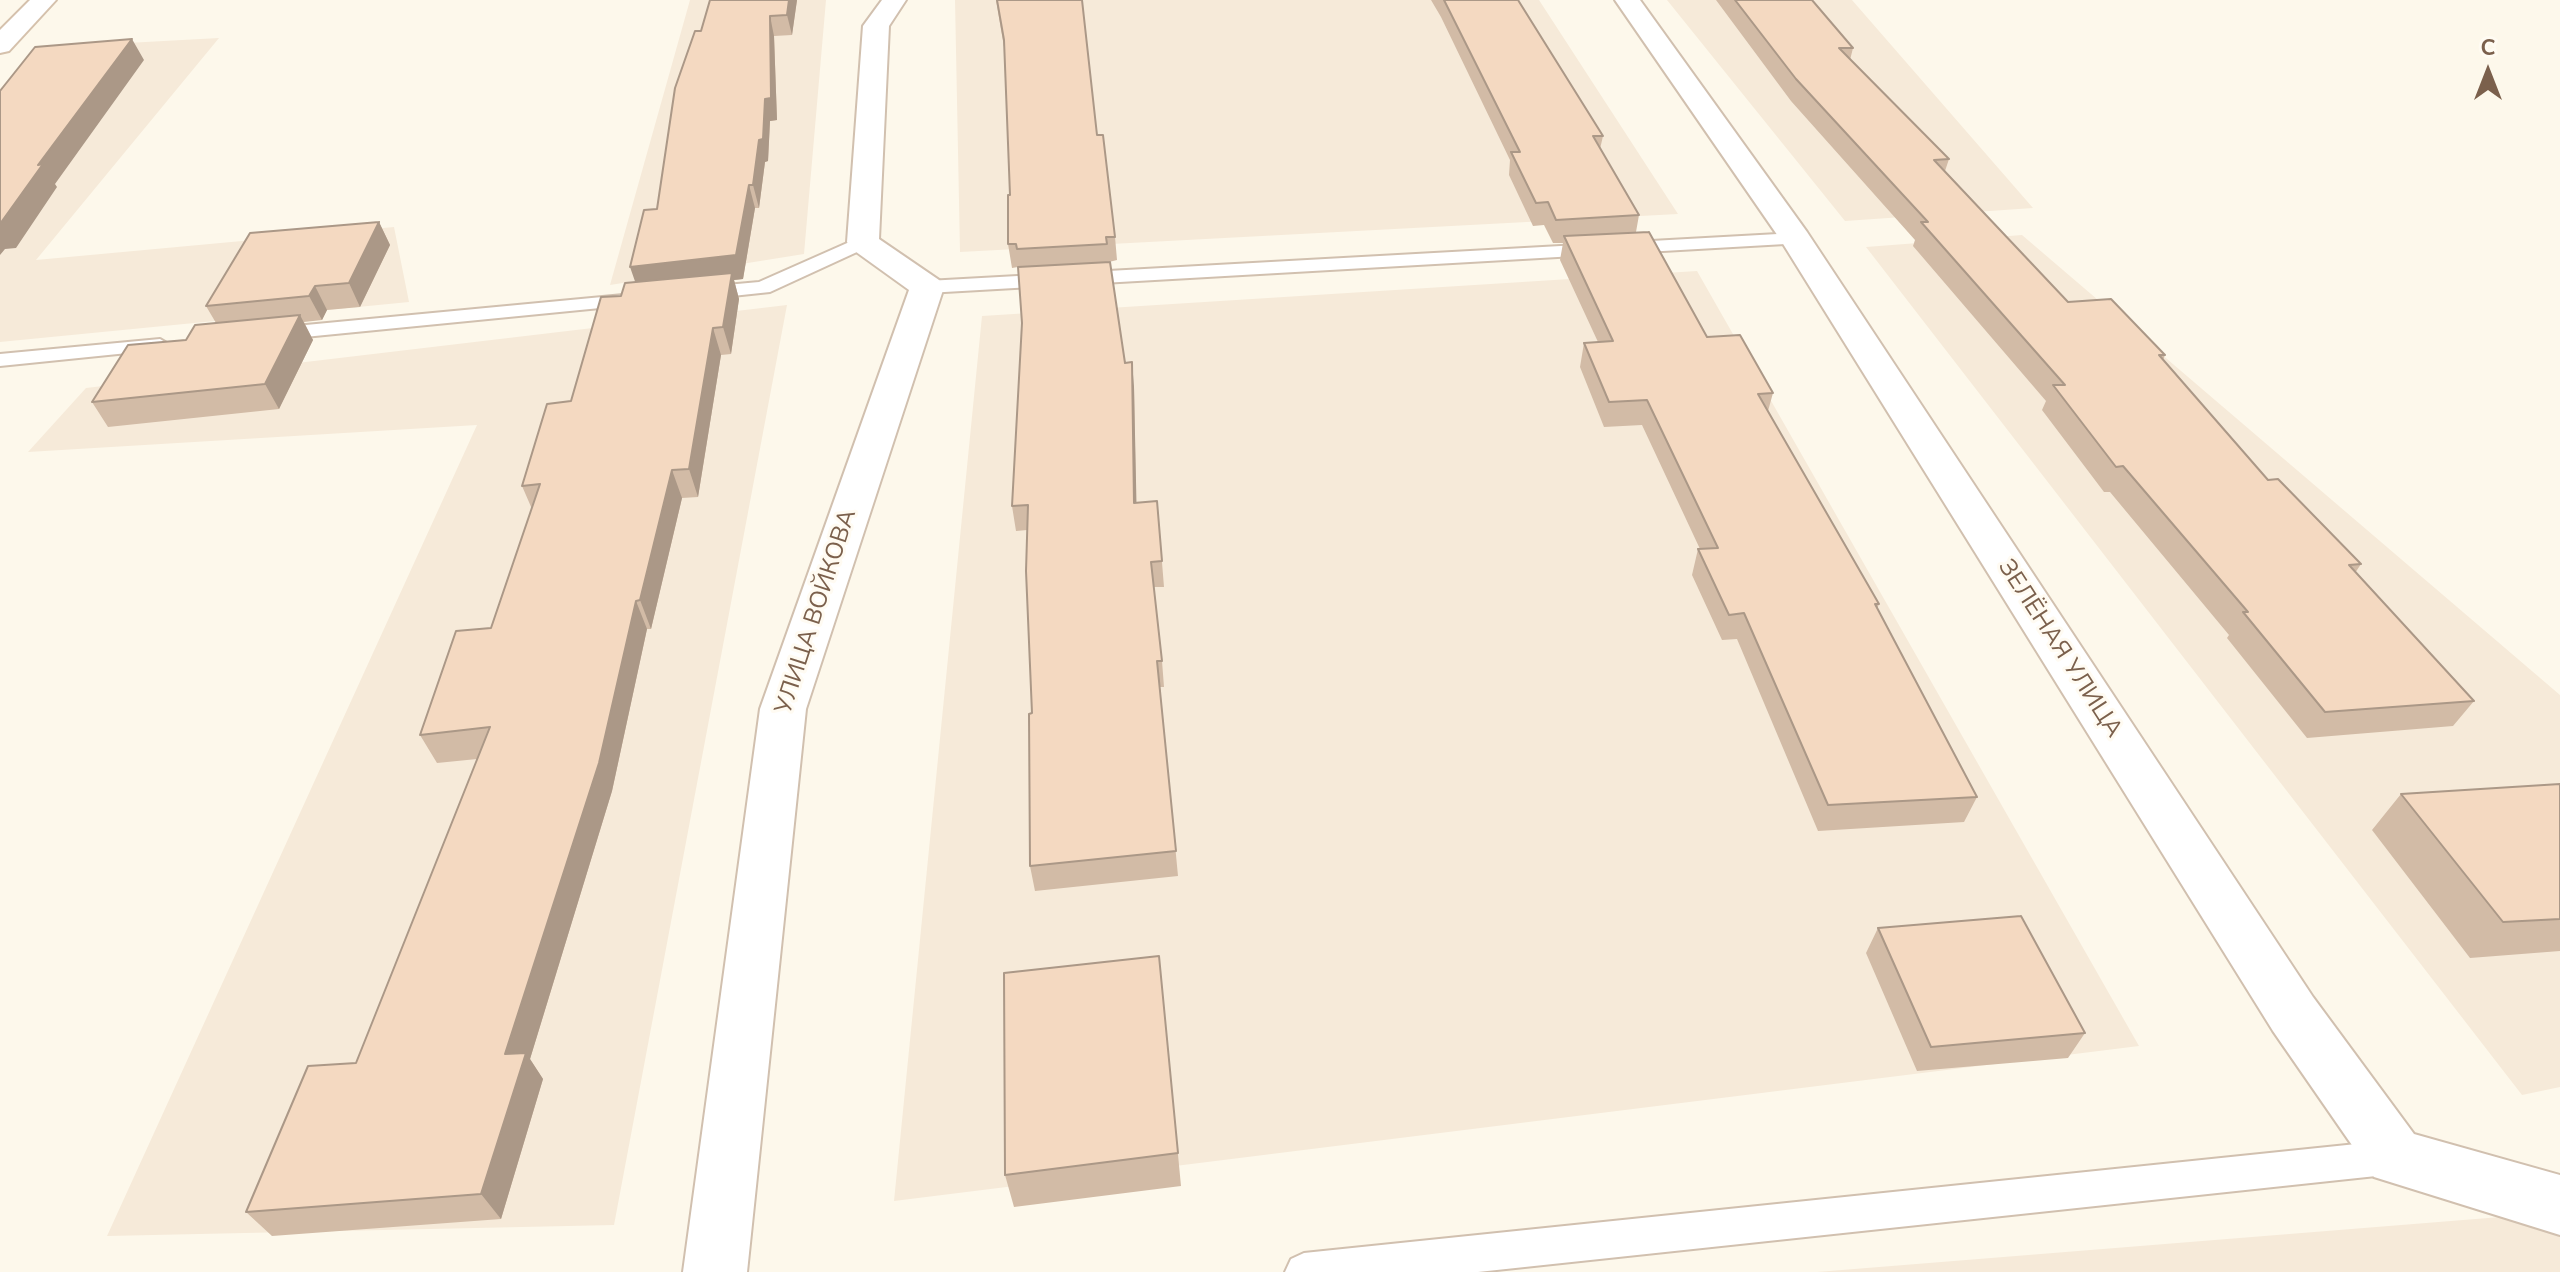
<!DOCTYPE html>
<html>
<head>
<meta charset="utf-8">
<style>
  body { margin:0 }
  #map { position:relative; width:2560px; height:1272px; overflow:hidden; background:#fdf8eb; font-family:"Nunito Sans",sans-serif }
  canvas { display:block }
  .north { position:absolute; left:2448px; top:32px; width:80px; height:80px; -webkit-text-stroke:6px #fffbf2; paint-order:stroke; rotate:0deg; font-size:22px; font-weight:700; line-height:32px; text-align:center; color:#7b604c }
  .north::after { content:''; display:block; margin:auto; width:28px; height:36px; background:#7b604c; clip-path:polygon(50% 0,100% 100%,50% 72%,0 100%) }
</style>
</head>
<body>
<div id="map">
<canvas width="2560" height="1272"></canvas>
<div class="north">С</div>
</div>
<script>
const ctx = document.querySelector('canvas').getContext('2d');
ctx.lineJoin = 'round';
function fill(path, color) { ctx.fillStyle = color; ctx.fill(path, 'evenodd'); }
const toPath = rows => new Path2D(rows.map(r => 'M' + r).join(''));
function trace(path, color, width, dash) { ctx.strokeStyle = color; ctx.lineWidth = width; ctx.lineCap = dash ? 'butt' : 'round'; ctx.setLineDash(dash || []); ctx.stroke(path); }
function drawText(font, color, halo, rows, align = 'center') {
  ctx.font = font + ' "Nunito Sans",sans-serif'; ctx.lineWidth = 6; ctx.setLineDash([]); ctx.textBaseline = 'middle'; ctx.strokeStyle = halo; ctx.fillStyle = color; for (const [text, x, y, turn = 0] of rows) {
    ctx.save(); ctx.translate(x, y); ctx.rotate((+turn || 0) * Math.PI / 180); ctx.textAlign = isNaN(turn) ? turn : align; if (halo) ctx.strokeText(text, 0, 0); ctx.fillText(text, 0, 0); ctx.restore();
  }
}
const residential = toPath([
  [690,0,826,0,804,254,610,285],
  [955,0,1539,0,1678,214,960,252],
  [1667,0,1852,0,2033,208,1845,221],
  [219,38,36,260,394,227,409,302,0,342,0,89,35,48],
  [2022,235,2560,695,2560,1087,2522,1095,1866,247],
  [1697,271,2139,1046,894,1201,982,316],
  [787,305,614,1225,107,1236,477,425,28,452,86,388],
  [2513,1216,2560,1234,2560,1272,1817,1272]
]);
const lane = toPath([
  [1796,233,1803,235,1805,239,1803,243,927,293,917,287,927,281,1796,233],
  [863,236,872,242,870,246,770,292,704,299,694,293,704,287,759,282,863,236],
  [634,294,641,296,644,300,641,304,274,340,264,334,274,328,634,294],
  [160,339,170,345,167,349,0,366,0,354,160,339],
  [2395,1140,2407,1145,2413,1157,2407,1169,2395,1174,1478,1272,1285,1272,1291,1259,1304,1253,2395,1140]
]);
const street = toPath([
  [882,0,906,0,889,26,879,239,939,280,944,287,806,709,747,1272,683,1272,760,709,909,290,852,249,847,242,863,26,882,0],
  [1615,0,1640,0,1807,232,2313,997,2414,1134,2560,1175,2560,1235,2374,1177,2273,1031,1780,239,1615,0]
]);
const secondary = toPath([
  [30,0,56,0,9,51,0,53,0,30,30,0]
]);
const wall = toPath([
  [797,0,792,35,774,36,777,120,770,121,768,161,765,162,759,208,755,208,743,279,734,280,739,299,731,354,721,355,698,497,682,498,651,629,647,629,612,791,530,1059,543,1079,501,1219,272,1236,246,1212,356,1063,477,759,437,763,420,735,491,628,532,509,522,486,571,401,621,296,635,282,657,209,701,31],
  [996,0,1082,0,1097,135,1115,237,1117,260,1109,262,1125,363,1134,387,1136,503,1157,501,1164,587,1154,587,1162,661,1164,687,1160,687,1178,876,1035,891,1030,866,1032,713,1027,530,1016,531,1012,506,1022,323,1018,267,1012,268,1008,244,1010,195,1004,47],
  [1431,0,1518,0,1603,136,1600,149,1639,215,1636,232,1707,337,1773,393,1768,411,1879,604,1877,609,1977,797,1964,822,1818,831,1737,639,1722,640,1692,575,1698,549,1700,549,1642,425,1604,427,1580,367,1584,343,1598,342,1560,260,1563,243,1553,243,1544,225,1533,226,1509,175,1510,160,1441,17],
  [1716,0,1812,0,1853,48,1850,60,1949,159,1945,171,2068,302,2165,355,2163,360,2268,480,2361,564,2355,573,2474,701,2453,726,2307,738,2227,638,2229,635,2110,492,2104,492,2042,410,2046,401,1913,246,1915,240,1791,101],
  [379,222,390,245,360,307,327,310,322,320,304,322,313,340,279,409,108,427,92,402,186,340,216,323,206,306],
  [2560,784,2560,951,2470,958,2372,830,2401,794],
  [1878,928,2085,1033,2068,1058,1917,1071,1866,953],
  [1159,956,1181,1186,1014,1207,1005,1175]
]);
const shadedWall = toPath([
  [789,0,797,0,792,35,787,15],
  [770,16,774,36,777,120,770,121,768,161,765,162,759,208,753,185],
  [132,39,144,60,55,184,57,187,16,248,5,249,0,255,0,224,38,165],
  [749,185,755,208,743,279,734,280,739,299,731,354,723,327,638,290,630,267],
  [379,222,390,245,360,307,349,283],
  [315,286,327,310,322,320,309,296],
  [300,315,313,340,279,409,265,384],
  [713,328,721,355,698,497,689,469],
  [1132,362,1134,387,1137,528,1134,503],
  [672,470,682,498,651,629,640,600],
  [636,601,647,629,612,791,530,1059,543,1079,501,1219,481,1194,505,1054]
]);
const building = toPath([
  [710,0,789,0,787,15,770,16,771,98,765,99,763,139,759,140,753,185,749,185,736,255,630,267,644,210,657,209,675,88,695,31,701,31,710,0],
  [997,0,1082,0,1097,135,1103,135,1115,237,1106,237,1107,244,1017,249,1016,244,1008,244,1008,195,1010,195,1004,40,997,0],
  [1444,0,1518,0,1603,136,1593,136,1639,215,1556,220,1548,202,1536,203,1511,152,1520,152,1444,0],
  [1735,0,1812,0,1853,48,1839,48,1949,159,1934,160,2068,302,2111,299,2165,355,2159,355,2268,480,2278,479,2361,564,2349,565,2474,701,2325,712,2243,612,2248,612,2123,466,2116,467,2053,385,2065,385,1921,222,1928,222,1796,79,1735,0],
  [132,39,38,165,43,164,0,224,0,91,35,47,132,39],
  [379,222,349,283,315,286,309,296,206,306,250,233,379,222],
  [1649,232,1707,337,1740,335,1773,393,1758,394,1879,604,1875,604,1977,797,1828,805,1744,613,1729,615,1698,549,1718,548,1647,400,1609,402,1584,343,1613,341,1564,236,1649,232],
  [1110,262,1125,363,1132,362,1134,503,1157,501,1162,561,1151,562,1162,661,1157,661,1176,851,1030,866,1029,714,1032,713,1026,571,1028,505,1012,506,1022,323,1018,267,1110,262],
  [732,273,723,327,713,328,689,469,672,470,640,600,636,601,599,763,505,1054,526,1053,481,1194,246,1212,308,1066,356,1063,490,727,420,735,456,631,491,628,540,484,522,486,547,404,571,401,601,297,621,296,625,283,732,273],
  [300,315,265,384,92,402,128,345,186,340,195,325,300,315],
  [2560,784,2560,919,2503,922,2401,794,2560,784],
  [2021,916,2085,1033,1931,1047,1878,928,2021,916],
  [1159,956,1178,1153,1005,1175,1004,973,1159,956]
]);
const streetNames = [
  ["УЛИЦА ВОЙКОВА",817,612,-72],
  ["ЗЕЛЁНАЯ УЛИЦА",2059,649,57]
];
fill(residential, '#f6ead9');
trace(lane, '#d1c0af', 4);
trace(street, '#d1c0af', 4);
trace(secondary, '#d5c1ac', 4);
fill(lane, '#fff');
fill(street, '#fff');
fill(secondary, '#fff');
fill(wall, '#d2bba6');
fill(shadedWall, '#ab9887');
fill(building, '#f4d9c1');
trace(building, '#ab9887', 2);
drawText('24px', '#7b604c', '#fffbf2', streetNames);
</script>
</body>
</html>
